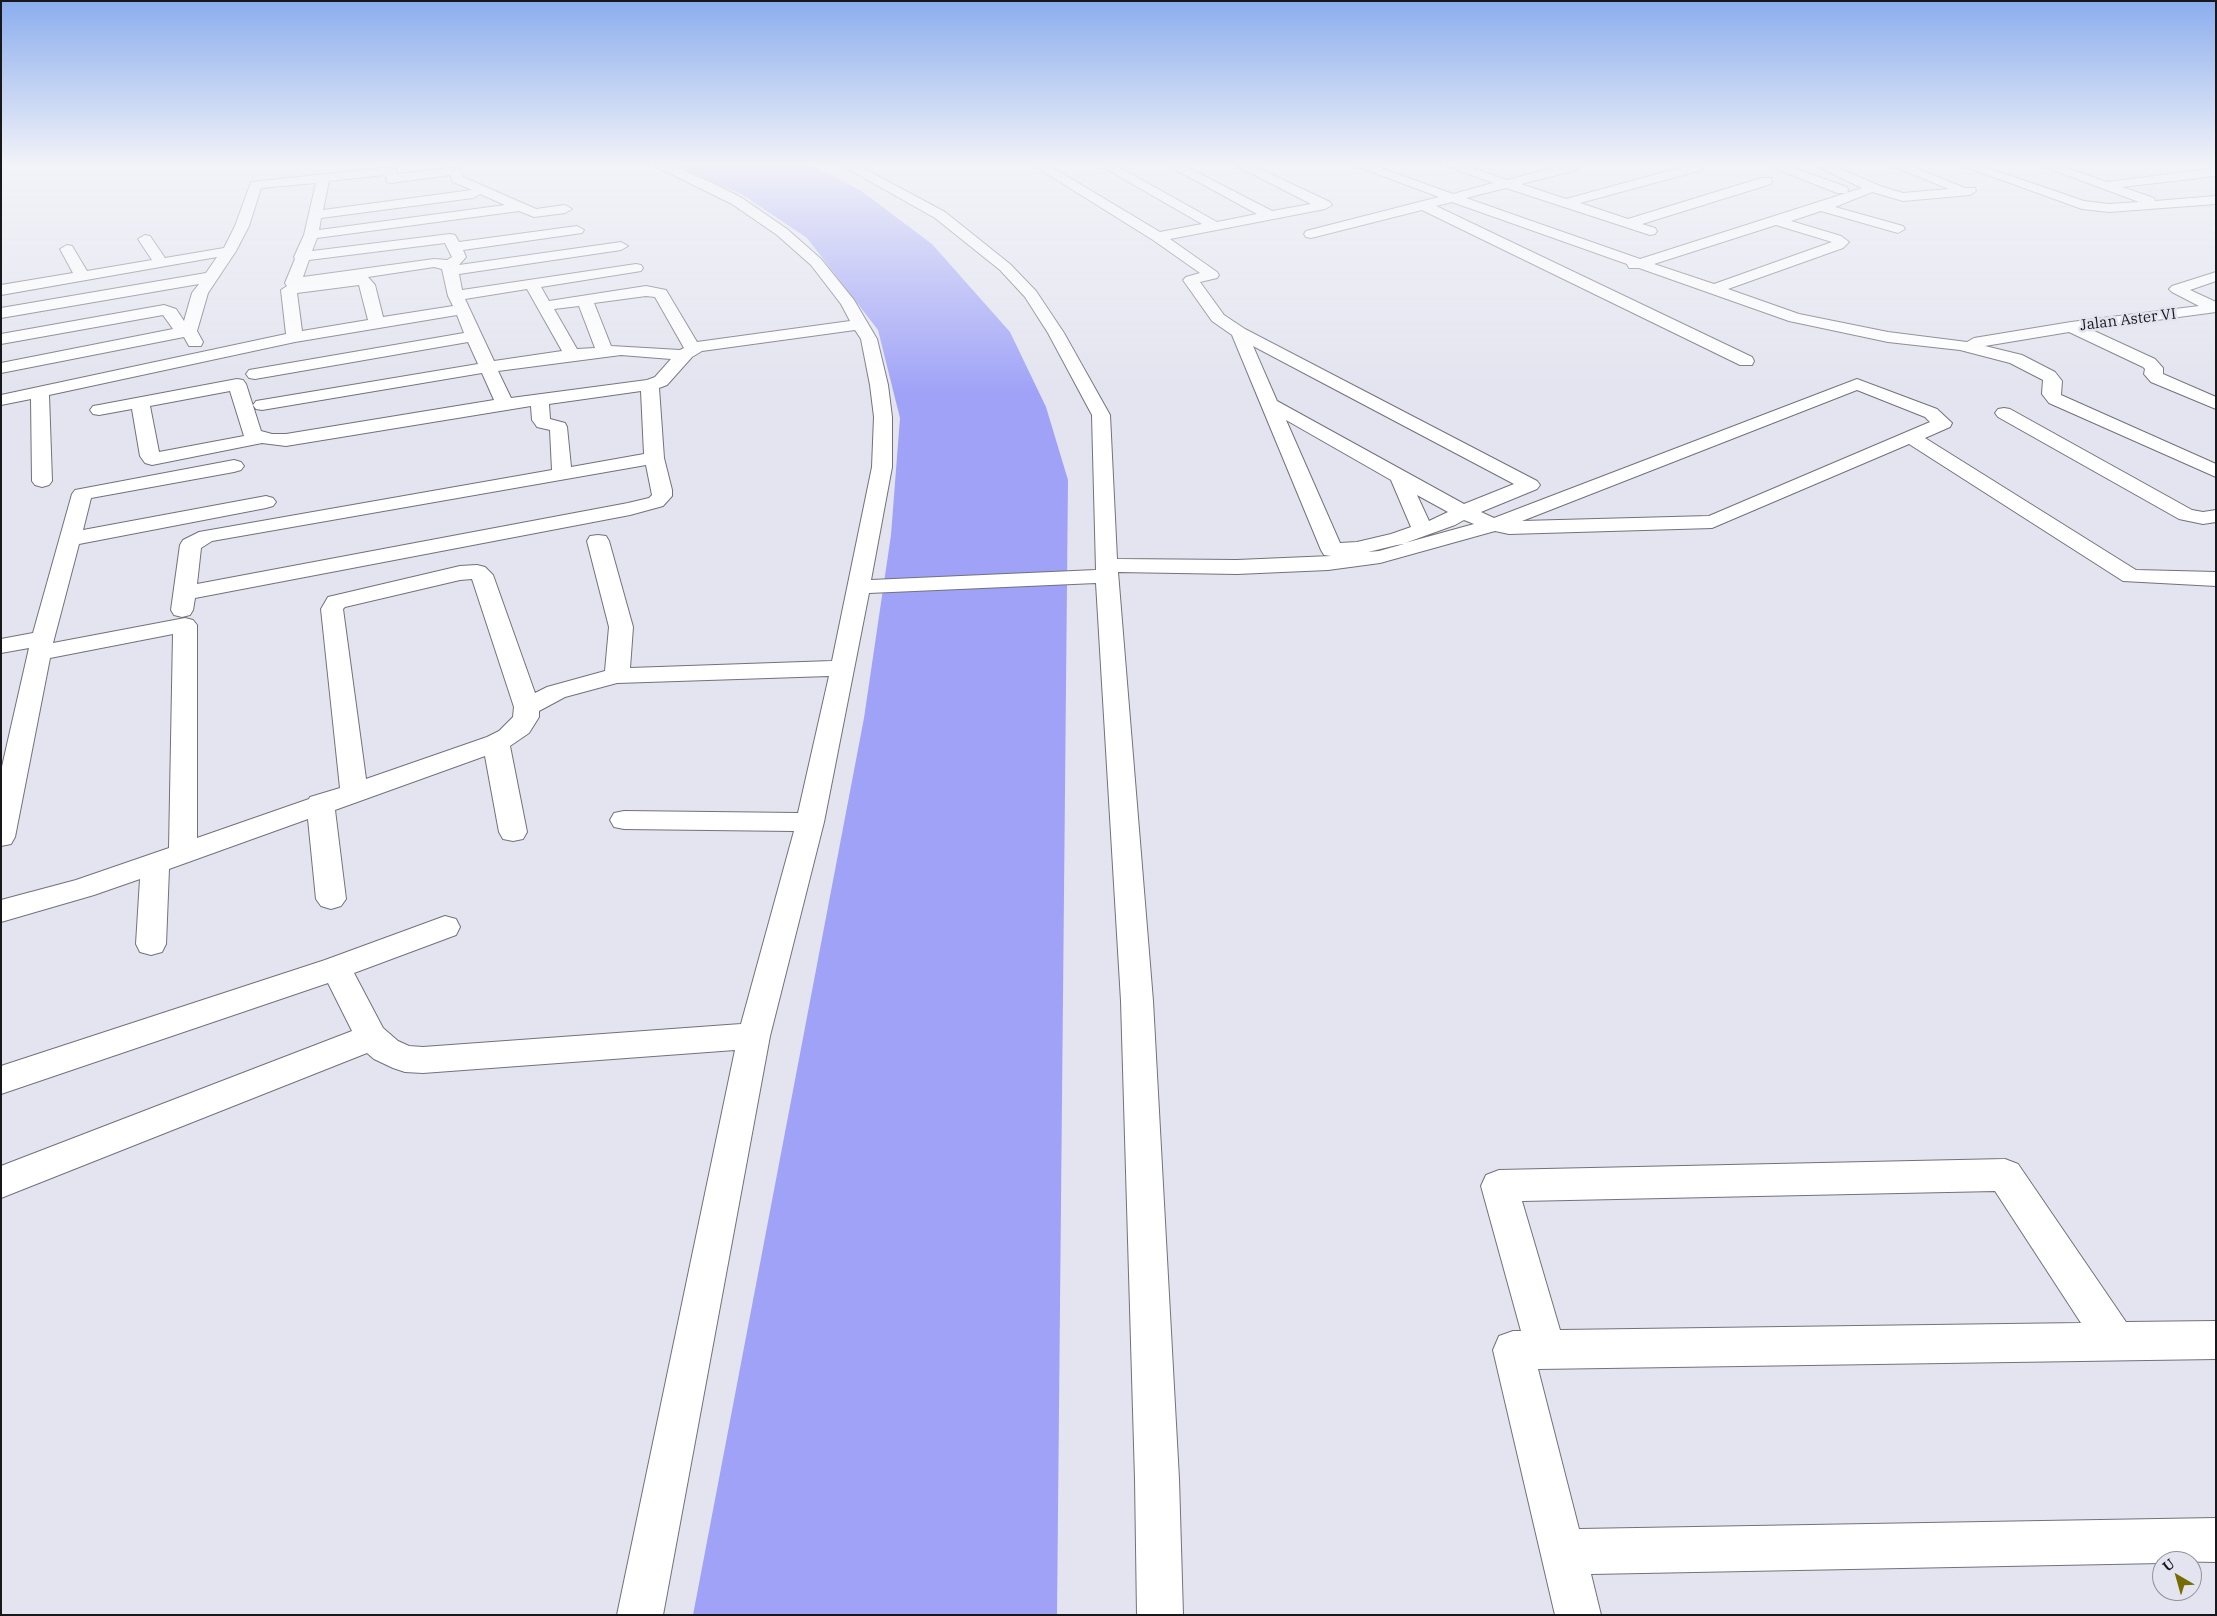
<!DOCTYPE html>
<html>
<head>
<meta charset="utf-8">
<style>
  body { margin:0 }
  #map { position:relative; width:2217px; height:1616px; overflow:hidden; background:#e3e4ef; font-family:"IBM Plex Serif",serif }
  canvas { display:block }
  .frame { position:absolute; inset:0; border:2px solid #18181c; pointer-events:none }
  .north { position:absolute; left:2152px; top:1551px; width:50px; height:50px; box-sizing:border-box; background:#e3e4ef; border:1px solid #92929b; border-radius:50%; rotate:322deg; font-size:14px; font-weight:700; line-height:20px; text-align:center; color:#18181c }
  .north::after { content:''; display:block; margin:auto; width:18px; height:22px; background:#776b04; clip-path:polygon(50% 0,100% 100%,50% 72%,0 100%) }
</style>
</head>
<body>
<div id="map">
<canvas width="2217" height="1616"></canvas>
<div class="frame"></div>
<div class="north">U</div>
</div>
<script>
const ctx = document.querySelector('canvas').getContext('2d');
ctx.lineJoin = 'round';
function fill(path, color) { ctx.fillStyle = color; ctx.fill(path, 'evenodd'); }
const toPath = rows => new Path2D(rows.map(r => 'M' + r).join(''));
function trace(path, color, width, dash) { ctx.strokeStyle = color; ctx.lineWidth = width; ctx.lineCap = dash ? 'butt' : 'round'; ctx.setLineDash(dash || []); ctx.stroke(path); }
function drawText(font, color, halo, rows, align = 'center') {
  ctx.font = font + ' "IBM Plex Serif",serif'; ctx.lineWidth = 5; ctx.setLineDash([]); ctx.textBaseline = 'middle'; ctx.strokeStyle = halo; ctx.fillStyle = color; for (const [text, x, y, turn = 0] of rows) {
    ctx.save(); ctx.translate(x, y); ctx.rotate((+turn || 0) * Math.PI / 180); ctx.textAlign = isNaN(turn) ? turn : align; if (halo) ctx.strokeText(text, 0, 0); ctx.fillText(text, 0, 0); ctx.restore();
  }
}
const water = toPath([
  [677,166,812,166,860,190,932,244,1010,332,1046,407,1068,480,1057,1615,693,1615,864,718,891,535,900,418,878,330,807,238,743,195]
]);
const minor = toPath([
  [655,166,673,166,715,184,742,198,787,229,821,259,854,300,877,339,888,385,892,417,892,467,871,580,1096,570,1092,415,1048,333,1025,297,1000,270,935,218,843,166,859,166,945,212,1010,264,1036,291,1064,333,1110,415,1117,559,1237,560,1331,556,1324,555,1321,550,1232,335,1212,321,1183,280,1186,277,1200,273,1153,240,1036,167,1050,166,1160,232,1202,224,1101,166,1117,166,1217,222,1257,214,1169,166,1185,166,1272,211,1311,204,1237,166,1254,166,1330,202,1332,205,1325,209,1170,239,1217,272,1219,275,1217,278,1200,282,1224,315,1245,329,1537,481,1540,485,1537,489,1481,512,1494,518,1857,379,1937,409,1952,423,1950,427,1925,438,2136,570,2216,572,2216,586,2123,581,1909,444,1712,528,1509,534,1495,531,1380,563,1328,570,1237,574,1118,572,1153,1001,1179,1479,1183,1615,1137,1615,1135,1479,1121,1001,1096,583,869,593,824,822,770,1036,663,1615,617,1615,735,1050,423,1073,405,1072,393,1068,374,1059,367,1053,1,1198,1,1166,352,1031,328,983,1,1094,1,1066,325,960,445,916,456,919,460,927,456,935,354,973,383,1028,398,1041,409,1046,423,1047,741,1024,794,831,624,829,614,827,610,820,614,813,624,811,798,813,829,676,617,683,565,697,539,711,539,717,529,733,510,746,527,832,523,839,513,841,503,839,499,832,485,756,335,810,346,899,341,906,331,909,321,906,316,899,308,819,169,869,166,944,162,952,151,955,140,952,136,944,140,879,94,895,1,922,1,900,76,880,169,848,173,634,50,658,15,837,11,844,1,846,1,771,29,648,1,653,1,639,33,633,72,494,75,490,234,460,241,462,244,466,241,470,234,472,91,498,83,530,266,496,273,498,276,502,273,506,266,508,79,544,53,643,185,618,193,620,197,625,197,838,309,799,310,797,340,788,321,609,328,597,460,566,477,565,485,567,493,575,535,693,547,687,605,671,609,627,587,541,590,536,598,535,606,536,609,541,633,627,630,668,832,661,872,467,874,417,870,385,861,339,855,330,702,351,692,357,667,385,659,388,664,458,672,490,672,496,663,506,630,515,195,598,193,610,190,615,182,617,174,615,171,610,180,545,183,540,199,532,552,470,550,430,537,427,535,424,532,420,531,406,286,446,262,443,152,465,145,463,140,456,132,409,99,415,93,414,90,410,93,406,99,405,237,379,243,380,246,384,261,431,272,434,286,434,494,400,482,373,262,410,256,409,253,405,256,401,478,364,468,342,255,379,249,378,246,374,249,370,255,369,464,333,457,315,295,342,49,395,52,481,49,485,42,487,35,485,32,481,31,399,1,405,1,395,286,334,281,290,287,286,285,283,295,259,294,257,304,235,316,183,261,188,249,226,236,251,208,293,197,331,203,342,201,346,189,346,184,337,1,373,1,363,173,329,163,315,1,344,1,334,164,305,176,309,184,321,192,293,199,284,1,318,1,308,206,273,217,257,1,295,1,285,73,273,60,249,67,245,72,246,87,271,152,260,138,239,145,235,150,236,165,258,224,248,235,226,251,182,391,167,395,168,397,174,456,167,460,168,463,177,536,209,565,205,572,209,565,213,534,217,519,211,317,238,312,251,450,234,455,235,459,242,577,226,584,230,582,233,463,250,466,257,459,265,621,242,628,246,621,250,459,274,462,290,636,264,641,265,643,268,641,271,541,287,549,301,646,286,666,290,697,342,850,321,841,304,811,265,777,235,732,204,655,166],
  [385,175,387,182,391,183,450,175,453,182,472,190,323,210,329,181,385,175],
  [480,194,505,205,319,230,321,218,473,198,480,194],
  [445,243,452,257,447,260,434,259,303,277,309,260,445,243],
  [434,267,442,269,448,296,453,306,383,317,375,285,368,277,434,267],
  [359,285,368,320,302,331,297,293,359,285],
  [527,289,562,351,494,361,465,299,527,289],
  [646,296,655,297,684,348,680,350,611,346,594,303,646,296],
  [579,306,595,348,577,349,554,309,579,306],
  [1253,346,1514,484,1464,504,1277,401,1253,346],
  [621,355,671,359,655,377,647,380,511,398,498,371,621,355],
  [1857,390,1925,417,1930,422,1709,516,1522,521,1857,390],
  [230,391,244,436,159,452,150,406,230,391],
  [641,391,644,454,571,467,567,427,565,423,550,419,549,404,641,391],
  [1286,420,1391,480,1411,527,1391,534,1357,542,1340,543,1286,420],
  [646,465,652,495,649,498,628,503,197,584,201,548,212,541,646,465],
  [1417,495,1448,512,1429,521,1417,495],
  [1464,520,1474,524,1405,543,1455,525,1464,520],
  [1404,544,1379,551,1368,552,1397,545,1404,544],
  [472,579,514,707,513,717,499,731,487,737,366,779,343,609,345,607,460,580,472,579],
  [1356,166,1375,166,1453,194,1493,183,1447,166,1467,166,1507,180,1560,166,1582,166,1580,169,1521,184,1566,199,1686,166,1704,166,1702,170,1580,203,1628,219,1761,178,1771,178,1772,181,1771,184,1642,224,1655,228,1657,231,1655,234,1650,235,1506,188,1466,198,1640,259,1862,188,1816,166,1834,166,1880,186,1903,193,1949,189,1892,166,1911,166,1965,188,1975,188,1976,191,1970,195,1903,201,1872,192,1835,207,1903,226,1905,229,1898,233,1821,211,1791,221,1841,236,1849,242,1843,248,1728,289,1799,314,1888,332,1967,342,1974,338,2071,322,2199,306,2172,292,2169,289,2172,286,2216,272,2216,281,2190,290,2216,302,2216,312,2090,329,2155,359,2163,368,2163,374,2216,397,2216,409,2151,382,2144,374,2145,369,2143,367,2069,332,1985,346,2022,355,2055,372,2062,381,2061,395,2216,464,2216,477,2049,403,2042,394,2043,380,2010,363,1960,350,1888,342,1789,321,1639,268,1629,268,1627,264,1452,202,1436,206,1752,357,1754,361,1752,365,1740,365,1422,210,1311,238,1306,237,1304,234,1306,231,1439,197,1356,166],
  [1776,225,1832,242,1714,284,1654,264,1776,225],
  [1769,166,1788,166,1847,187,1848,190,1847,193,1837,193,1769,166],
  [1963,166,1982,166,2084,201,2109,204,2139,202,2042,166,2061,166,2107,182,2216,168,2216,176,2122,187,2154,198,2155,201,2216,196,2216,204,2109,212,2082,209,1963,166],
  [2004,408,2010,409,2192,510,2203,512,2216,510,2216,522,2203,524,2179,519,1998,417,1995,413,1998,409,2004,408],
  [2005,1159,2018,1164,2126,1322,2216,1321,2216,1359,1538,1369,1579,1529,2216,1518,2216,1562,2162,1561,2162,1563,1591,1574,1601,1615,1555,1615,1493,1350,1499,1336,1513,1331,1521,1331,1481,1186,1486,1175,1499,1170,2005,1159],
  [1995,1191,2081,1323,1560,1330,1522,1201,1995,1191]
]);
const farStreetnames = [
  ["Jalan Aster VI",2128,320,-7]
];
fill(water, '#9fa2f7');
trace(minor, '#71727b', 2);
fill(minor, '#fff');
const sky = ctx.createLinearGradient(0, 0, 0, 393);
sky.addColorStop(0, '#8badee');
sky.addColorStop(0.42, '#f2f3f8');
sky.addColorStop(1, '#f2f3f800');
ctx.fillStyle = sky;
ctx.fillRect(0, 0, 2217, 393);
drawText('15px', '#18181c', '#e3e4ef', farStreetnames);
</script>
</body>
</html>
